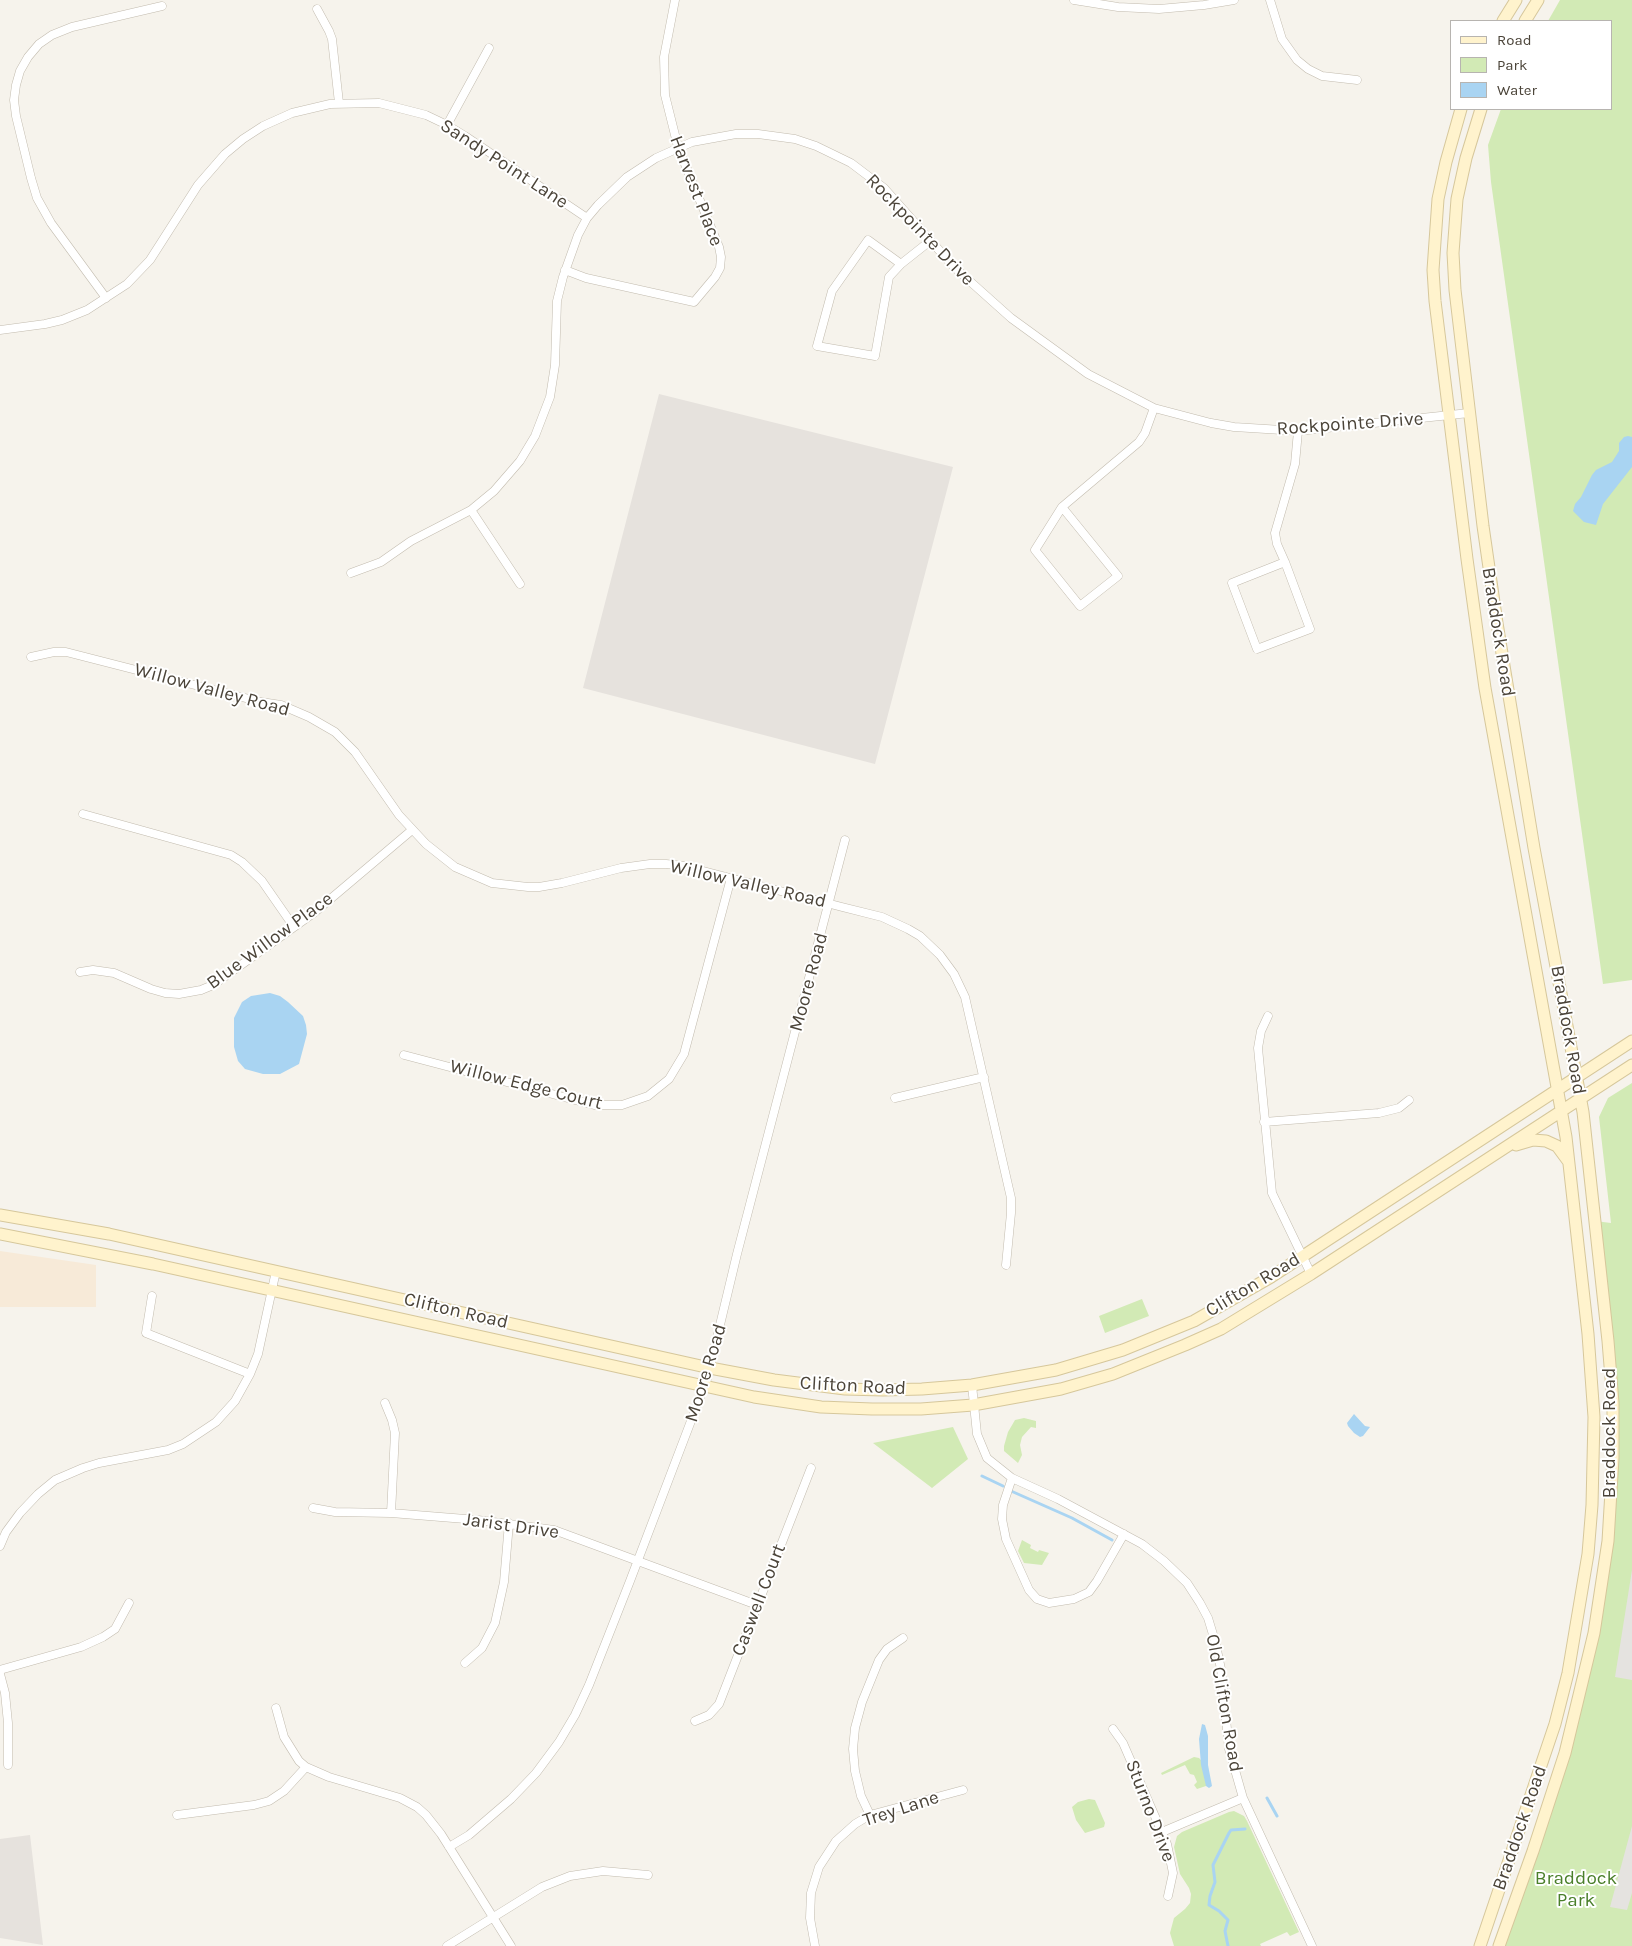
<!DOCTYPE html>
<html>
<head>
<meta charset="utf-8">
<style>
  body { margin:0 }
  #map { position:relative; width:1632px; height:1946px; overflow:hidden; background:#f6f3ec; font-family:Karla,sans-serif }
  canvas { display:block }
  .legend { position:absolute; left:1450px; top:20px; width:162px; height:90px; box-sizing:border-box; background:#fff; border:1px solid #b7b4b0; margin:0; padding:6px 9px; list-style:none; font-size:15px; color:#4b4439 }
  .legend li { display:flex; align-items:center; gap:10px; height:25px }
  .legend b { width:25px; border:1px solid #b7b4b0 }
</style>
</head>
<body>
<div id="map">
<canvas width="1632" height="1946"></canvas>
<ul class="legend">
<li><b style="height:6px;background:#fff3cd"></b>Road</li>
<li><b style="height:14px;background:#d2eab5"></b>Park</li>
<li><b style="height:14px;background:#a9d4f2"></b>Water</li>
</ul>
</div>
<script>
const ctx = document.querySelector('canvas').getContext('2d');
ctx.lineJoin = 'round';
function fill(path, color) { ctx.fillStyle = color; ctx.fill(path, 'evenodd'); }
const toPath = rows => new Path2D(rows.map(r => 'M' + r).join(''));
function trace(path, color, width, dash) { ctx.strokeStyle = color; ctx.lineWidth = width; ctx.lineCap = dash ? 'butt' : 'round'; ctx.setLineDash(dash || []); ctx.stroke(path); }
function drawText(font, color, halo, rows, align = 'center') {
  ctx.font = font + ' Karla,sans-serif'; ctx.lineWidth = 4; ctx.setLineDash([]); ctx.textBaseline = 'middle'; ctx.strokeStyle = halo; ctx.fillStyle = color; for (const [text, x, y, turn = 0] of rows) {
    ctx.save(); ctx.translate(x, y); ctx.rotate((+turn || 0) * Math.PI / 180); ctx.textAlign = isNaN(turn) ? turn : align; if (halo) ctx.strokeText(text, 0, 0); ctx.fillText(text, 0, 0); ctx.restore();
  }
}
const commercial = toPath([
  [0,1251,96,1265,96,1307,0,1307]
]);
const industrial = toPath([
  [659,394,953,467,875,764,583,688],
  [30,1835,43,1945,0,1938,0,1839]
]);
const green = toPath([
  [1560,0,1632,0,1632,980,1603,984,1491,182,1488,145,1501,109,1611,109,1611,21,1548,21],
  [1632,1083,1632,1946,1500,1946,1580,1697,1608,1541,1613,1458,1595,1221,1611,1223,1599,1117,1608,1098],
  [1142,1299,1149,1316,1105,1333,1099,1316],
  [1024,1418,1036,1421,1036,1428,1031,1427,1022,1437,1020,1445,1022,1455,1018,1463,1004,1451,1004,1446,1008,1432,1015,1420],
  [953,1427,968,1459,932,1488,873,1443],
  [1022,1540,1031,1545,1030,1548,1038,1552,1039,1550,1049,1553,1042,1565,1024,1563,1018,1551],
  [1194,1757,1199,1758,1204,1763,1209,1785,1197,1789,1194,1785,1197,1782,1194,1775,1190,1774,1185,1765,1162,1775,1161,1773],
  [1089,1799,1095,1800,1105,1823,1104,1827,1085,1833,1076,1820,1072,1807,1078,1802],
  [1234,1811,1244,1816,1247,1821,1299,1932,1290,1936,1287,1932,1260,1944,1261,1946,1174,1946,1170,1933,1174,1918,1185,1909,1190,1903,1191,1894,1189,1888,1180,1874,1174,1847,1177,1836,1182,1832,1229,1812]
]);
const parking = toPath([
  [1632,1570,1632,1680,1615,1677],
  [1632,1826,1632,1893,1627,1910,1610,1907]
]);
const water = toPath([
  [1628,436,1632,437,1632,467,1603,504,1596,525,1584,522,1573,511,1575,504,1581,497,1592,475,1596,470,1612,462,1619,451,1619,443,1624,437],
  [270,993,280,996,288,1002,303,1016,306,1025,307,1034,299,1064,280,1074,263,1074,245,1069,238,1061,234,1047,234,1018,242,1002,251,996],
  [1354,1414,1365,1426,1370,1427,1363,1436,1360,1437,1354,1433,1348,1426,1347,1423],
  [1202,1724,1205,1725,1208,1736,1208,1765,1212,1786,1209,1788,1206,1786,1201,1765,1199,1739]
]);
const stream = toPath([
  [982,1476,1003,1486],
  [1011,1491,1072,1518,1112,1540],
  [1267,1798,1277,1816],
  [1228,1946,1225,1931,1228,1920,1219,1911,1209,1905,1210,1896,1215,1882,1213,1865,1229,1833,1231,1830,1245,1829]
]);
const minor = toPath([
  [1074,0,1118,7,1159,9,1204,5,1234,0],
  [1270,0,1282,39,1297,60,1308,69,1322,76,1357,80],
  [317,9,329,31,332,39,339,103],
  [447,125,489,48],
  [868,240,901,264,889,277,875,356,817,346,832,291,868,240],
  [901,264,930,241],
  [565,270,586,278,694,302,715,277,720,268,721,257,719,247,678,147,665,95,664,57,675,0],
  [106,298,51,223,37,198,31,178,16,116,14,100,16,85,20,71,28,57,39,44,52,35,72,27,162,6],
  [0,330,45,324,62,320,87,310,127,284,150,260,198,185,225,154,243,139,263,126,292,113,330,104,379,103,426,115,447,125,465,136,587,218],
  [1062,507,1118,576,1080,606,1035,550,1062,507],
  [1062,507,1139,442,1145,433,1154,408],
  [471,510,520,584],
  [1285,562,1310,629,1257,649,1232,583,1285,562],
  [1285,562,1277,544,1275,533,1295,464,1298,431],
  [351,573,381,562,411,541,471,510,494,491,520,461,535,436,550,397,555,365,557,301,563,277,578,235,587,218,598,205,627,177,656,158,692,142,736,134,758,134,795,139,816,146,851,163,884,188,954,267,1011,318,1088,374,1154,408,1211,423,1234,427,1298,431,1469,413],
  [31,657,54,652,66,652,261,702,281,705,309,717,335,732,355,752,399,815,426,844,455,867,492,883,528,887,539,887,562,883,621,868,650,864,666,864,684,866,842,907,882,917,908,929,920,936,940,955,954,974,965,997,1011,1198,1011,1213,1006,1265],
  [83,814,231,855,242,862,262,881,294,927],
  [80,972,93,970,114,973,151,989,165,993,179,994,201,990,213,985,315,912,412,830],
  [1268,1016,1261,1031,1258,1048,1272,1193,1311,1274],
  [404,1055,594,1105,622,1105,648,1096,669,1079,684,1054,731,878],
  [895,1098,984,1077],
  [1264,1122,1379,1113,1399,1108,1409,1100],
  [152,1296,146,1333,250,1374],
  [972,1385,977,1434,987,1458,1012,1478,1058,1499,1142,1544,1164,1561,1187,1583,1200,1603,1208,1618,1215,1641,1221,1669,1229,1749,1243,1798,1312,1946],
  [385,1403,392,1420,395,1433,391,1513],
  [1012,1478,1003,1505,1002,1519,1006,1539,1029,1590,1037,1599,1049,1603,1074,1599,1089,1592,1097,1581,1124,1534],
  [313,1508,335,1512,391,1513,478,1520,554,1530,757,1605],
  [0,1546,6,1532,20,1513,38,1494,55,1480,83,1468,99,1463,168,1450,183,1444,216,1422,235,1401,250,1374,258,1354,276,1271],
  [465,1663,482,1648,495,1623,504,1582,509,1523],
  [0,1670,81,1647,103,1637,115,1629,129,1603],
  [0,1674,5,1693,8,1723,8,1765],
  [276,1708,284,1737,299,1761,306,1767,329,1777,400,1798,417,1807,426,1815,441,1834,511,1946],
  [695,1721,709,1715,719,1704,811,1468],
  [1113,1729,1123,1743,1167,1844,1173,1873,1168,1896],
  [177,1815,254,1805,269,1801,284,1791,306,1767],
  [870,1815,861,1796,855,1771,853,1749,855,1728,862,1702,879,1660,887,1649,903,1638],
  [1162,1832,1243,1798],
  [449,1847,469,1835,511,1799,536,1773,559,1742,575,1715,589,1685,630,1581,707,1379,737,1254,845,840],
  [447,1946,542,1887,570,1876,603,1871,648,1875],
  [815,1946,810,1918,811,1893,819,1867,836,1841,855,1824,870,1815,963,1790]
]);
const secondary = toPath([
  [1503,21,1516,0],
  [1525,21,1538,0],
  [1461,109,1446,162,1438,199,1433,270,1435,301,1467,559,1485,688,1566,1137,1588,1334,1594,1417,1592,1505,1588,1554,1568,1673,1555,1724,1480,1946],
  [1481,109,1466,158,1457,199,1453,253,1455,290,1483,526,1497,623,1534,848,1583,1112,1608,1341,1613,1403,1613,1458,1608,1541,1594,1633,1565,1753,1533,1851,1499,1946],
  [1516,1145,1533,1140,1546,1141,1557,1146,1568,1161],
  [0,1215,109,1234,710,1368,774,1380,845,1389,883,1390,922,1389,972,1385,1056,1370,1123,1350,1194,1321,1271,1277,1632,1041],
  [0,1234,153,1264,754,1397,821,1407,872,1409,921,1409,973,1405,1061,1389,1113,1374,1185,1345,1221,1329,1311,1274,1632,1065]
]);
const streetNames = [
  ["Sandy Point Lane",504,164,33],
  ["Harvest Place",696,191,69],
  ["Rockpointe Drive",920,230,46],
  ["Rockpointe Drive",1350,424,-4],
  ["Braddock Road",1498,632,81],
  ["Willow Valley Road",212,690,15],
  ["Willow Valley Road",748,884,13],
  ["Blue Willow Place",270,941,-36],
  ["Moore Road",809,982,-75],
  ["Braddock Road",1568,1030,80],
  ["Willow Edge Court",526,1085,14],
  ["Clifton Road",1253,1285,-31],
  ["Clifton Road",456,1311,13],
  ["Moore Road",706,1373,-73],
  ["Clifton Road",853,1386,3],
  ["Braddock Road",1610,1433,-90],
  ["Jarist Drive",511,1526,8],
  ["Caswell Court",759,1600,-69],
  ["Old Clifton Road",1224,1703,80],
  ["Trey Lane",901,1809,-18],
  ["Sturno Drive",1150,1811,69],
  ["Braddock Road",1520,1828,-71]
];
const parkNames = [
  ["Braddock",1576,1879],
  ["Park",1576,1901]
];
fill(commercial, '#f7ead8');
fill(industrial, '#e6e2dd');
fill(green, '#d2eab5');
fill(parking, '#e5e3e0');
fill(water, '#a9d4f2');
trace(stream, '#a9d4f2', 3);
trace(minor, '#c2bbae', 9);
trace(secondary, '#d6c79b', 13);
trace(minor, '#fff', 8);
trace(secondary, '#fff3cd', 11);
drawText('19px', '#4b4439', '#fff', streetNames);
drawText('19px', '#4a7f2a', '#fff', parkNames);
</script>
</body>
</html>
